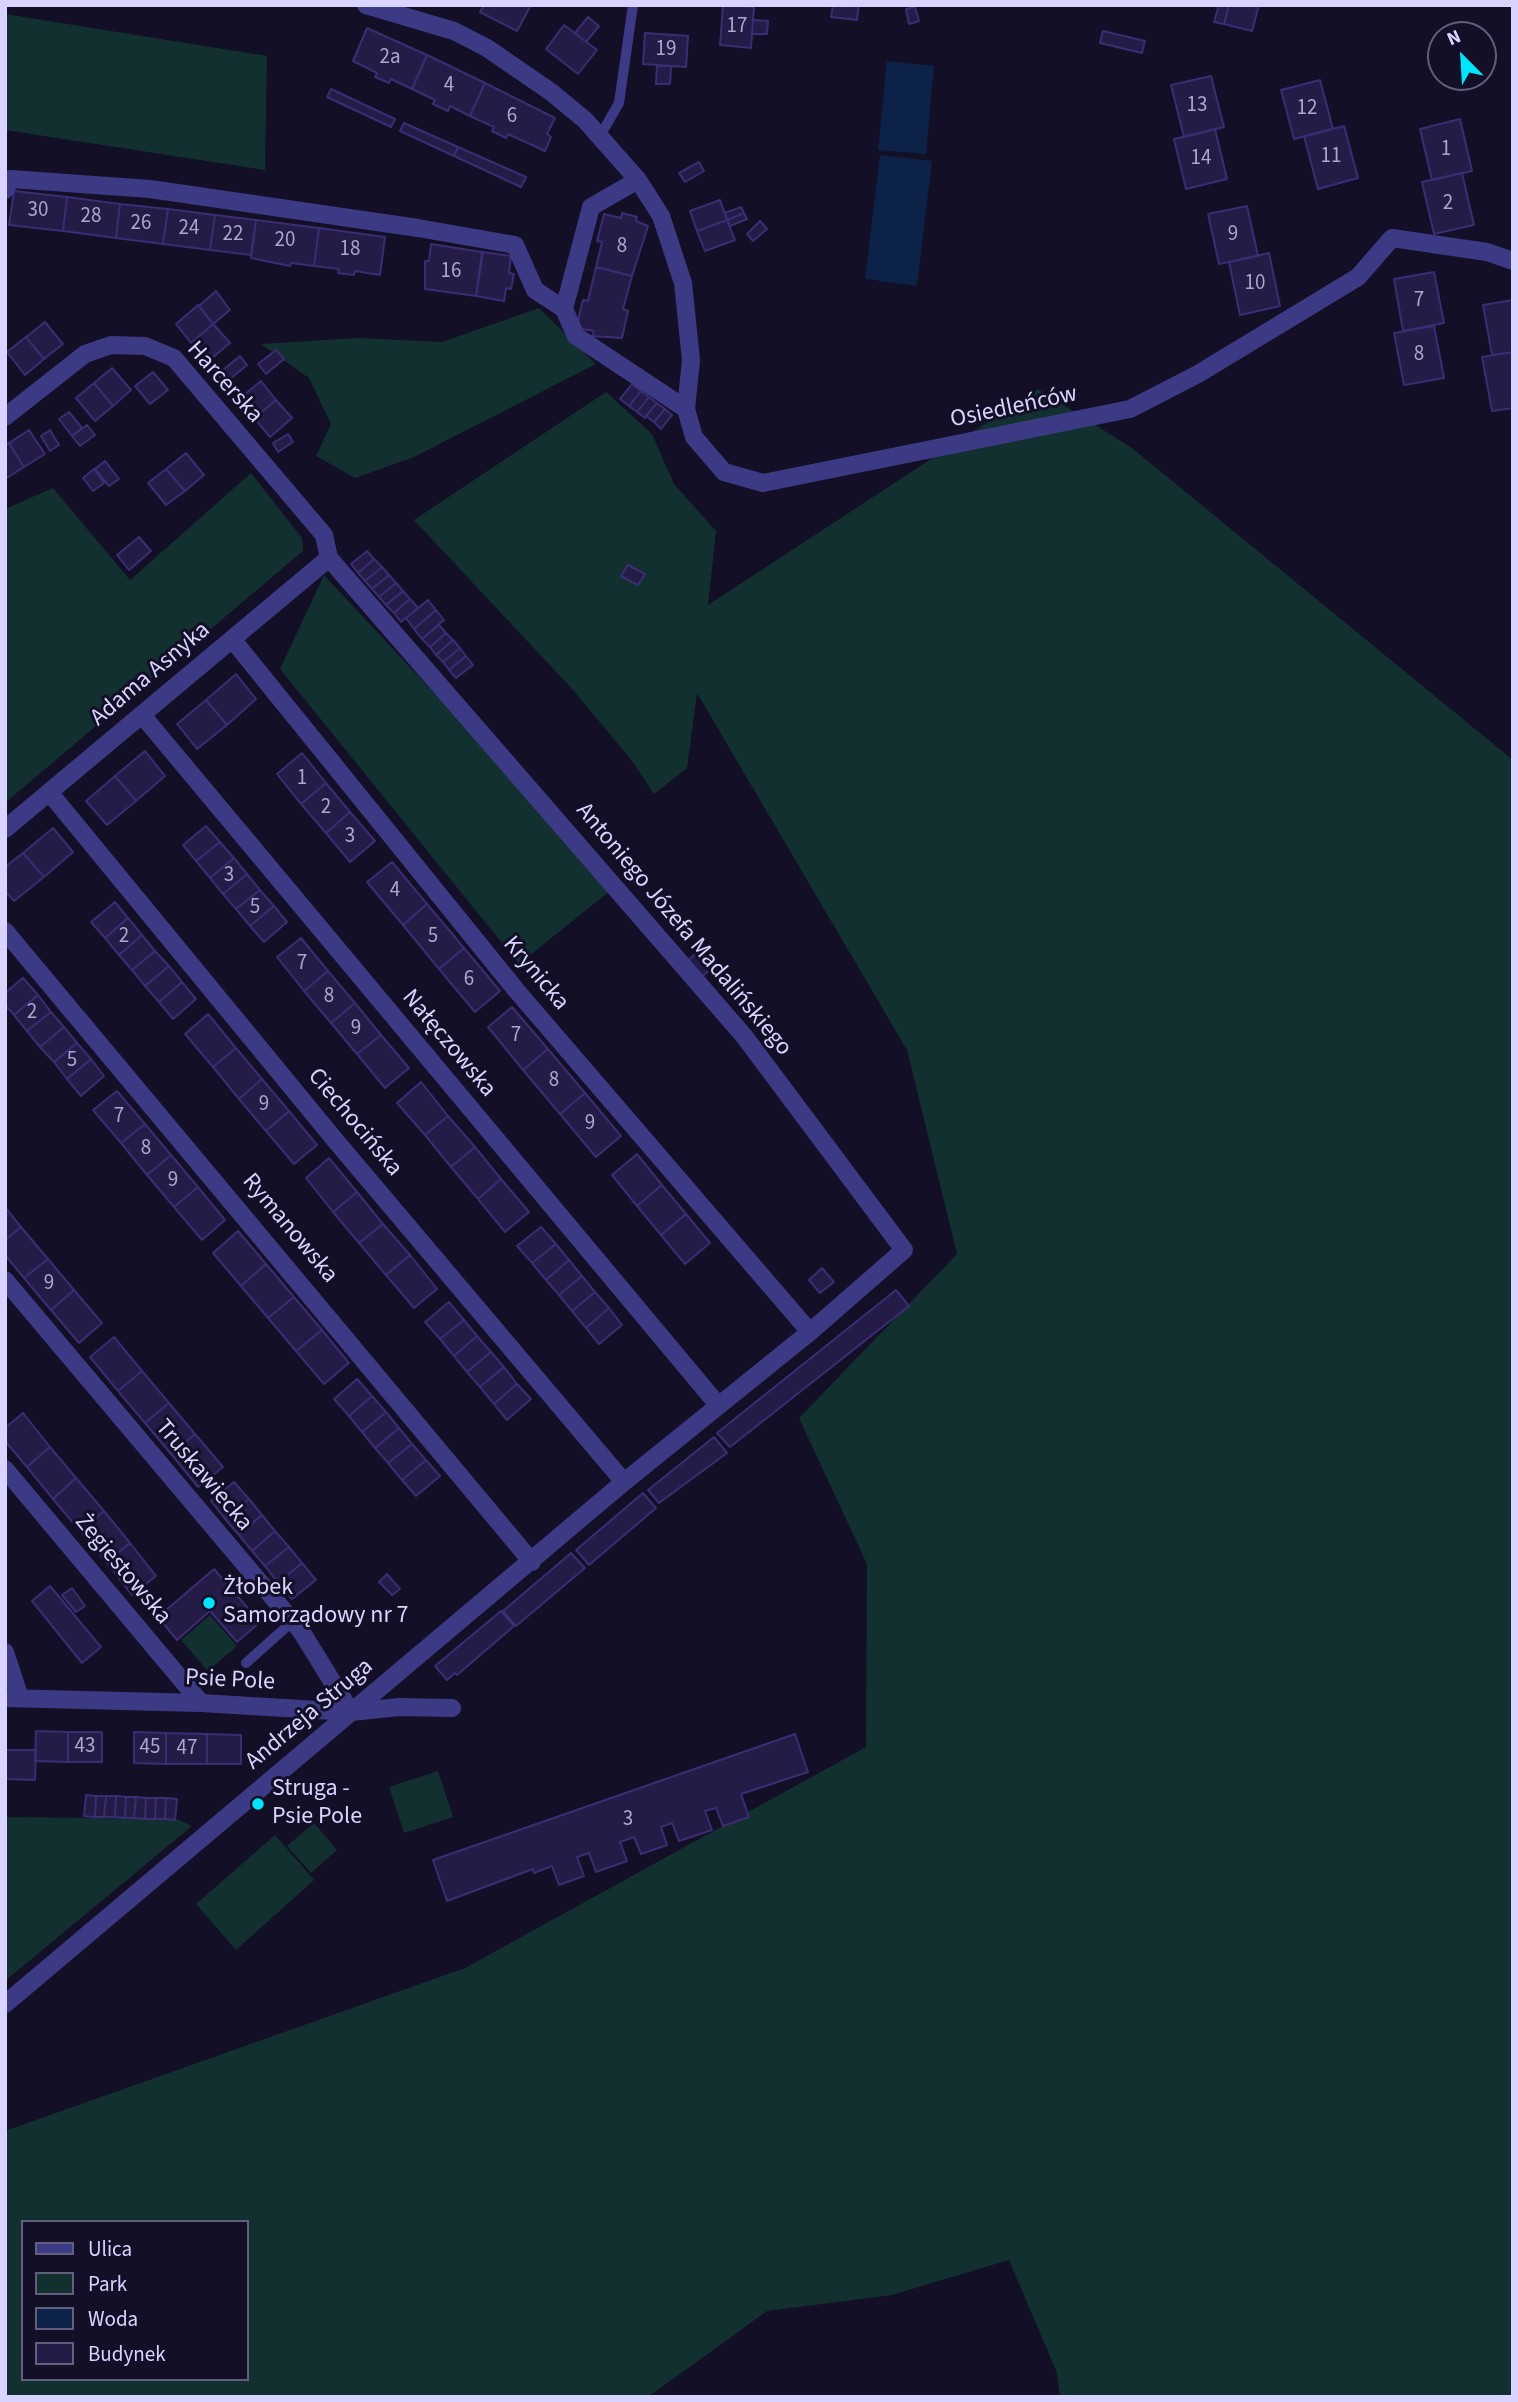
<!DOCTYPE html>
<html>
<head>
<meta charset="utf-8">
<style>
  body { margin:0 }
  #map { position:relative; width:1518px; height:2402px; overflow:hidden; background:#130f26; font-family:"Source Sans 3",sans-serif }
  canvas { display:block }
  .frame { position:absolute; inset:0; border:7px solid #d9d4ff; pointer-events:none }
  .legend { position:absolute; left:21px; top:2220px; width:228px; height:161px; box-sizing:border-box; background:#130f26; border:2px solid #625e7d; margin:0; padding:9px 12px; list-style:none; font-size:21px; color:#d9d4ff }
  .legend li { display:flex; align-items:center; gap:14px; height:35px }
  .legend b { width:35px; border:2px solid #625e7d }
  .north { position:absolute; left:1427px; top:21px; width:70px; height:70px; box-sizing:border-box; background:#130f26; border:2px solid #625e7d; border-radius:50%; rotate:336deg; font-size:19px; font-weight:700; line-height:28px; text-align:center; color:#d9d4ff }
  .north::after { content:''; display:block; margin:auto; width:24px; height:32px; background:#00e5ff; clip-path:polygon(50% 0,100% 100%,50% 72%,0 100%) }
</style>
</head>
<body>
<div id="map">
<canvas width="1518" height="2402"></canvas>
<div class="frame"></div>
<ul class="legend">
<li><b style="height:9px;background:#3d3a85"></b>Ulica</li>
<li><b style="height:19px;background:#12302f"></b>Park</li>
<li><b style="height:19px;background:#0c2248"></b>Woda</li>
<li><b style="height:19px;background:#241b47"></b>Budynek</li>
</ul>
<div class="north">N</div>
</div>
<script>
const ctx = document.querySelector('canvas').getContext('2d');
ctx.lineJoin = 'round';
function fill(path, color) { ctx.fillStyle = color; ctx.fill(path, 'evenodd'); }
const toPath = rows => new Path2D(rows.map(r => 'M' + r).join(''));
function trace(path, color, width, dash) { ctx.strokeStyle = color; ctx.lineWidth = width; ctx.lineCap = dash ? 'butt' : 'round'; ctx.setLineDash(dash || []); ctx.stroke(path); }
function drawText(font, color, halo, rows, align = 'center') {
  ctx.font = font + ' "Source Sans 3",sans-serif'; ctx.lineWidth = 6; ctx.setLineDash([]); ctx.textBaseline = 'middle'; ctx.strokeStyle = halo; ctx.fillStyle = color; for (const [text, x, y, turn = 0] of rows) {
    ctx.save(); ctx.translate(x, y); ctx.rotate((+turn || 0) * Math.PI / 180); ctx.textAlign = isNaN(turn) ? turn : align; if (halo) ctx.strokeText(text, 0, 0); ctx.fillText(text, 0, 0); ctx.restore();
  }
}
const green = toPath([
  [5,14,267,56,265,170,5,130],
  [539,308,596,364,414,457,355,478,316,456,331,424,309,378,261,344,358,338,442,342],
  [1038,389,1132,448,1513,760,1513,2397,1060,2397,1057,2373,1009,2260,892,2295,767,2311,648,2397,5,2397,5,2131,465,1968,866,1747,867,1564,799,1418,957,1254,907,1050,697,693,687,768,654,794,633,762,574,691,414,520,606,392,652,434,674,484,716,531,708,605],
  [23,2222,247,2222,247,2379,23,2379],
  [251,473,302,538,303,551,5,803,5,509,53,488,130,580],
  [324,575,615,887,519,964,280,669],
  [210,1615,237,1646,208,1671,181,1640],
  [438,1771,453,1817,404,1833,389,1787],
  [5,1817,177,1819,192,1826,5,1981],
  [314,1823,337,1850,311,1873,287,1846],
  [275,1835,314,1880,236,1950,196,1904]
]);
const water = toPath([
  [887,61,934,66,926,154,878,150],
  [880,155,932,161,917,286,865,279]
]);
const building = toPath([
  [484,5,531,5,517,31,480,12,484,5],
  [723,5,754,7,751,48,720,45,723,5],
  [833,5,859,5,857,20,831,17,833,5],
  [1219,5,1229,5,1224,24,1214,22,1219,5],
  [1229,5,1259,5,1252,31,1224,24,1229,5],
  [915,7,919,21,909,24,906,9,915,7],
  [588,17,599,26,586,42,575,33,588,17],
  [753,20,768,21,767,34,752,34,753,20],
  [564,25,597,50,578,74,546,49,564,25],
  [367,28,427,55,412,89,391,79,389,83,375,77,377,73,353,61,367,28],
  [1103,31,1145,41,1142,53,1100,43,1103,31],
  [645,33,688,36,686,67,643,64,645,33],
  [427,55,485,83,470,116,450,106,448,111,433,104,435,100,412,89,427,55],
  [657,65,671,66,670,84,656,84,657,65],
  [1211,76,1224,127,1184,137,1171,85,1211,76],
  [1320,80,1333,129,1294,139,1281,90,1320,80],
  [485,83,555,118,547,134,551,137,545,151,508,134,506,138,492,131,494,127,470,116,485,83],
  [331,89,395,119,391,127,327,97,331,89],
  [1460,119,1472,171,1432,180,1420,129,1460,119],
  [404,123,458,147,454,156,400,131,404,123],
  [1344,126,1358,178,1318,189,1304,136,1344,126],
  [1215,129,1227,179,1186,189,1174,139,1215,129],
  [458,147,526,177,521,187,454,156,458,147],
  [699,162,704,171,685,182,679,173,699,162],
  [1462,173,1474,225,1434,234,1422,182,1462,173],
  [14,191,67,197,63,231,9,225,14,191],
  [67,197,120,204,116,238,63,231,67,197],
  [720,200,727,220,697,231,690,211,720,200],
  [120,204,168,209,163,244,116,238,120,204],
  [1247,206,1258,256,1219,264,1208,214,1247,206],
  [741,207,744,213,727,220,725,213,741,207],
  [168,209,215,215,210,250,163,244,168,209],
  [622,213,637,217,636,221,648,226,632,276,596,267,602,242,597,241,604,214,621,218,622,213],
  [744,213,747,219,730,226,727,220,744,213],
  [215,215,256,220,251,255,210,250,215,215],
  [256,220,319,228,314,266,291,263,290,266,251,258,256,220],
  [727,220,735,240,705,251,697,231,727,220],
  [760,221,767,229,753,241,747,234,760,221],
  [319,228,385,237,380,275,355,271,354,275,338,273,339,269,314,266,319,228],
  [431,244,482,252,476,296,425,289,425,261,429,261,431,244],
  [483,252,511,256,509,273,514,274,511,289,506,288,504,301,476,296,483,252],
  [1269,253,1280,306,1240,315,1229,262,1269,253],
  [596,267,632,276,623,309,628,311,622,338,592,336,594,331,576,328,583,300,588,301,596,267],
  [1434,272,1444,323,1403,331,1394,279,1434,272],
  [216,291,230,310,213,324,199,306,216,291],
  [1513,300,1513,352,1492,355,1483,305,1513,300],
  [198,305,213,324,191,343,176,324,198,305],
  [45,322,63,344,44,359,26,337,45,322],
  [213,324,230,343,207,362,191,343,213,324],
  [1434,326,1444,378,1404,385,1394,333,1434,326],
  [26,337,44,359,25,375,7,352,26,337],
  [276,350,284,359,266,374,258,364,276,350],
  [1513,352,1513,408,1492,411,1482,357,1513,352],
  [240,356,247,365,225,383,218,374,240,356],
  [112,368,131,390,113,406,94,383,112,368],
  [153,372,168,390,150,404,135,386,153,372],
  [261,381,276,400,254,418,239,399,261,381],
  [94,383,113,406,95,421,76,398,94,383],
  [632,384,641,391,629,406,620,399,632,384],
  [641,391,649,397,637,412,629,406,641,391],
  [649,397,657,403,645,418,637,412,649,397],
  [276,400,292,418,270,437,254,418,276,400],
  [657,403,665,409,654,422,646,416,657,403],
  [665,409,672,415,661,429,654,422,665,409],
  [69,412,82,428,72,436,59,419,69,412],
  [87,425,95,435,80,446,72,436,87,425],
  [29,430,45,454,24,467,9,443,29,430],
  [50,430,59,445,50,451,41,436,50,430],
  [288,434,293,442,278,452,273,443,288,434],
  [9,443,24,467,5,479,5,445,9,443],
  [186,453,204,475,185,491,166,469,186,453],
  [105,461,119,479,109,486,95,469,105,461],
  [94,469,104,483,93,491,83,478,94,469],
  [166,469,185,491,166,505,148,483,166,469],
  [139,537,151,551,129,570,117,555,139,537],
  [367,551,374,559,358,573,351,564,367,551],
  [374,559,382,567,365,581,358,573,374,559],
  [628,565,645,574,638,585,621,576,628,565],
  [382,567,389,575,372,589,365,581,382,567],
  [389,575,396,583,379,597,372,589,389,575],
  [396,583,403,591,386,605,379,597,396,583],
  [403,591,410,599,394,613,386,605,403,591],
  [410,599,418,608,401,622,394,613,410,599],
  [428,600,436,610,414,629,406,618,428,600],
  [436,610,444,620,422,639,414,629,436,610],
  [439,625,446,633,430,647,422,639,439,625],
  [446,633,453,640,436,655,430,647,446,633],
  [453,640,460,648,443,662,436,655,453,640],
  [460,648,466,656,449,670,443,662,460,648],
  [466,656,473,665,456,678,449,670,466,656],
  [236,674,256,699,227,725,206,700,236,674],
  [206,700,227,725,197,749,177,724,206,700],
  [145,751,165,776,136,801,115,776,145,751],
  [302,753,326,783,301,804,277,774,302,753],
  [115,776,136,801,107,825,86,801,115,776],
  [326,783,350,812,326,833,301,804,326,783],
  [350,812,375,841,350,862,326,833,350,812],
  [206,826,220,842,196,861,183,845,206,826],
  [53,828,73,852,44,877,23,853,53,828],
  [220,842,234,858,210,878,196,861,220,842],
  [23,853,44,877,14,901,5,891,5,867,23,853],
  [234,858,247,874,223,894,210,878,234,858],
  [392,862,427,904,403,925,367,882,392,862],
  [247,874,260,890,236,909,223,894,247,874],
  [260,890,274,906,250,926,236,909,260,890],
  [115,902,128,918,105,938,91,922,115,902],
  [427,904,464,948,439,969,403,925,427,904],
  [274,906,287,922,264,942,250,926,274,906],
  [128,918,142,935,119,955,105,938,128,918],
  [142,935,155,951,132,970,119,955,142,935],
  [301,938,328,971,304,991,277,957,301,938],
  [704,947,718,964,701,977,687,961,704,947],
  [464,948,500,991,475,1012,439,969,464,948],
  [155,951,169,966,145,986,132,970,155,951],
  [169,966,182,982,159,1002,145,986,169,966],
  [328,971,355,1003,331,1023,304,991,328,971],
  [23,978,38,995,14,1015,5,1005,5,993,23,978],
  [182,982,196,999,173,1019,159,1002,182,982],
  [38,995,51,1012,27,1031,14,1015,38,995],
  [355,1003,381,1035,357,1054,331,1023,355,1003],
  [512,1007,548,1049,523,1070,488,1027,512,1007],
  [51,1012,64,1027,40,1047,27,1031,51,1012],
  [208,1014,236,1048,213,1067,185,1034,208,1014],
  [64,1027,77,1043,54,1062,40,1047,64,1027],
  [381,1035,409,1068,385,1088,357,1054,381,1035],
  [77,1043,91,1059,67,1079,54,1062,77,1043],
  [236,1048,262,1079,239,1099,213,1067,236,1048],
  [548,1049,585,1093,560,1114,523,1070,548,1049],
  [91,1059,104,1076,81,1096,67,1079,91,1059],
  [262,1079,289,1111,266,1131,239,1099,262,1079],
  [421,1082,448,1116,425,1135,397,1103,421,1082],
  [117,1091,145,1124,121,1143,93,1110,117,1091],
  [585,1093,621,1136,596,1157,560,1114,585,1093],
  [289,1111,317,1145,294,1164,266,1131,289,1111],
  [448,1116,475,1147,451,1167,425,1135,448,1116],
  [145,1124,171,1155,147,1175,121,1143,145,1124],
  [475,1147,501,1179,478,1199,451,1167,475,1147],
  [637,1154,662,1185,637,1206,612,1175,637,1154],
  [171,1155,198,1187,174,1207,147,1175,171,1155],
  [329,1158,357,1192,333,1212,306,1178,329,1158],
  [501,1179,529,1212,505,1232,478,1199,501,1179],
  [662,1185,686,1214,661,1235,637,1206,662,1185],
  [198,1187,225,1220,202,1240,174,1207,198,1187],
  [357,1192,383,1224,359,1243,333,1212,357,1192],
  [5,1207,21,1227,5,1240,5,1207],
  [686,1214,710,1243,685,1264,661,1235,686,1214],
  [383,1224,410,1255,386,1275,359,1243,383,1224],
  [21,1227,48,1259,24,1278,5,1255,5,1240,21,1227],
  [541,1227,556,1244,532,1263,517,1246,541,1227],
  [238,1231,266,1264,241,1286,213,1253,238,1231],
  [556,1244,569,1260,546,1280,532,1263,556,1244],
  [410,1255,437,1289,414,1308,386,1275,410,1255],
  [48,1259,74,1290,51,1310,24,1278,48,1259],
  [569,1260,582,1276,559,1295,546,1280,569,1260],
  [266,1264,294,1297,268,1318,241,1286,266,1264],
  [822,1268,834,1282,820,1293,809,1280,822,1268],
  [582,1276,595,1292,572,1311,559,1295,582,1276],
  [74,1290,102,1323,79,1343,51,1310,74,1290],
  [896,1290,909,1306,730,1447,717,1433,896,1290],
  [595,1292,609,1308,586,1328,572,1311,595,1292],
  [294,1297,322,1330,296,1351,268,1318,294,1297],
  [449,1302,464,1320,440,1339,425,1322,449,1302],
  [609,1308,622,1325,599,1344,586,1328,609,1308],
  [464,1320,477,1336,454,1356,440,1339,464,1320],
  [322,1330,349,1363,324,1384,296,1351,322,1330],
  [477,1336,491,1352,467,1372,454,1356,477,1336],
  [114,1337,142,1371,118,1391,90,1357,114,1337],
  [491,1352,504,1367,480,1387,467,1372,491,1352],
  [504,1367,517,1384,494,1404,480,1387,504,1367],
  [142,1371,169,1403,145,1423,118,1391,142,1371],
  [357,1379,372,1396,349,1416,334,1399,357,1379],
  [517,1384,531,1399,507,1420,494,1404,517,1384],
  [372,1396,386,1412,362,1432,349,1416,372,1396],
  [169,1403,195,1434,171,1454,145,1423,169,1403],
  [386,1412,399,1428,375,1448,362,1432,386,1412],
  [23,1413,50,1447,27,1467,5,1441,5,1428,23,1413],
  [399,1428,412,1444,388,1463,375,1448,399,1428],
  [195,1434,223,1467,198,1487,171,1454,195,1434],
  [714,1437,727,1453,659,1503,648,1490,714,1437],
  [412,1444,426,1460,402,1480,388,1463,412,1444],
  [50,1447,76,1478,53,1499,27,1467,50,1447],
  [426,1460,440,1476,416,1496,402,1480,426,1460],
  [76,1478,104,1511,80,1531,53,1499,76,1478],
  [234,1482,249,1499,225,1519,211,1501,234,1482],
  [643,1493,656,1508,589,1565,576,1550,643,1493],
  [249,1499,262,1515,239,1535,225,1519,249,1499],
  [104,1511,130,1543,106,1562,80,1531,104,1511],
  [262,1515,275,1531,252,1551,239,1535,262,1515],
  [275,1531,289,1547,265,1566,252,1551,275,1531],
  [130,1543,156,1576,132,1595,106,1562,130,1543],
  [289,1547,302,1563,278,1583,265,1566,289,1547],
  [571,1553,585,1568,516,1626,503,1611,571,1553],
  [302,1563,316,1580,292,1599,278,1583,302,1563],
  [214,1569,260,1622,237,1642,210,1611,177,1640,158,1617,214,1569],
  [387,1574,400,1589,392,1595,379,1582,387,1574],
  [50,1586,101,1647,82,1663,32,1601,50,1586],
  [72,1588,85,1606,76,1612,62,1595,72,1588],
  [501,1611,514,1626,457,1675,455,1673,447,1680,435,1666,501,1611],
  [36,1731,68,1732,68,1762,35,1761,36,1731],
  [68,1732,102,1732,102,1762,68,1762,68,1732],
  [134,1732,166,1733,166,1764,134,1763,134,1732],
  [166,1733,207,1734,207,1764,166,1764,166,1733],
  [207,1734,241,1735,241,1764,207,1764,207,1734],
  [795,1734,808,1772,741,1794,749,1817,723,1826,716,1808,705,1811,712,1830,679,1841,672,1823,661,1827,667,1845,641,1854,634,1837,620,1842,627,1861,596,1872,589,1853,577,1857,584,1876,559,1885,552,1866,534,1873,533,1869,447,1901,433,1860,795,1734],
  [5,1750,36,1750,35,1780,5,1779,5,1750],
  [86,1795,96,1796,95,1817,84,1816,86,1795],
  [96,1796,106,1796,104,1817,95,1817,96,1796],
  [106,1796,116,1796,115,1817,104,1817,106,1796],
  [116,1796,126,1797,125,1818,115,1817,116,1796],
  [126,1797,136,1797,134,1818,125,1818,126,1797],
  [136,1797,146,1798,145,1819,134,1818,136,1797],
  [146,1798,156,1798,155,1819,145,1819,146,1798],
  [156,1798,166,1798,165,1819,155,1819,156,1798],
  [166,1798,177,1799,175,1820,165,1819,166,1798]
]);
const service = toPath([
  [600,136,619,103,633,5],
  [246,1663,293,1621]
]);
const minor = toPath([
  [366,5,454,31,487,48,551,92,585,120,638,180,661,216,683,283,691,360,686,409,694,437,724,472,763,483,1130,409,1198,374,1358,277,1392,238,1487,252,1513,261],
  [5,190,11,179,150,189,418,228,515,245,535,290,564,309,591,207,638,180],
  [564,309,576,336,686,409],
  [5,417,85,354,111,345,145,346,174,358,324,535,329,558,744,1036,904,1250,810,1332,624,1482,5,2004],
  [232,639,516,990,810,1332],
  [142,715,718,1405],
  [49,792,335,1140,624,1482],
  [5,829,329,558],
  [5,931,532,1562],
  [5,1280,301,1631,351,1712],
  [5,1469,201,1703],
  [5,1652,20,1698],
  [5,1698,201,1703,351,1712,399,1707,452,1708]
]);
const markers = [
  [209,1603,7,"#00e5ff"],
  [258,1804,7,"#00e5ff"]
];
const numberNames = [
  ["17",737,27],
  ["19",666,50],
  ["2a",390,58],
  ["4",449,86],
  ["13",1197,106],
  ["12",1307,109],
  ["6",512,117],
  ["1",1446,150],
  ["11",1331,157],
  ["14",1201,159],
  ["2",1448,204],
  ["30",38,211],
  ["28",91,217],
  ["26",141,224],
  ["24",189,229],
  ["22",233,235],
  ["9",1233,235],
  ["20",285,241],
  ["8",622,247],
  ["18",350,250],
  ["16",451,272],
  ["10",1255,284],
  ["7",1419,301],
  ["8",1419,355],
  ["1",302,779],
  ["2",326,808],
  ["3",350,837],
  ["3",229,876],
  ["4",395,891],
  ["5",255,908],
  ["2",124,937],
  ["5",433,937],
  ["7",302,964],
  ["6",469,980],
  ["8",329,997],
  ["2",32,1013],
  ["9",356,1029],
  ["7",516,1036],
  ["5",72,1061],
  ["8",554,1081],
  ["9",264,1105],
  ["7",119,1117],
  ["9",590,1124],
  ["8",146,1149],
  ["9",173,1181],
  ["9",49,1284],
  ["43",85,1747],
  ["45",150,1748],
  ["47",187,1749],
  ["3",628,1820]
];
const streetNames = [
  ["Harcerska",224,383,48],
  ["Osiedleńców",1014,408,-12],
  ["Adama Asnyka",151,675,-40],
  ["Antoniego Józefa Madalińskiego",683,930,50],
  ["Krynicka",535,974,50],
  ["Nałęczowska",448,1044,50],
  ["Ciechocińska",354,1123,50],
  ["Rymanowska",289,1229,50],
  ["Truskawiecka",203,1476,50],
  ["Żegiestowska",122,1570,50],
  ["Psie Pole",230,1681,3],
  ["Andrzeja Struga",310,1715,-40]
];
const poiNames = [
  ["Żłobek",223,1589],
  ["Samorządowy nr 7",223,1617],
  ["Struga -",272,1790],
  ["Psie Pole",272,1818]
];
fill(green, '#12302f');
fill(water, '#0c2248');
fill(building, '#241b47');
trace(building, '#3b2d73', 2);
trace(service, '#3d3a85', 10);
trace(minor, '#3d3a85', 18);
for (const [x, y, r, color] of markers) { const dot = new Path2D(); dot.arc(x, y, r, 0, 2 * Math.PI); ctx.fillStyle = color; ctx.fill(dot); trace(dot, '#130f26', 2.5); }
drawText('21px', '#aca6d1', null, numberNames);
drawText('24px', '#d9d4ff', '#130f26', streetNames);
drawText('24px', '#d9d4ff', '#130f26', poiNames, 'left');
</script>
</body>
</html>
